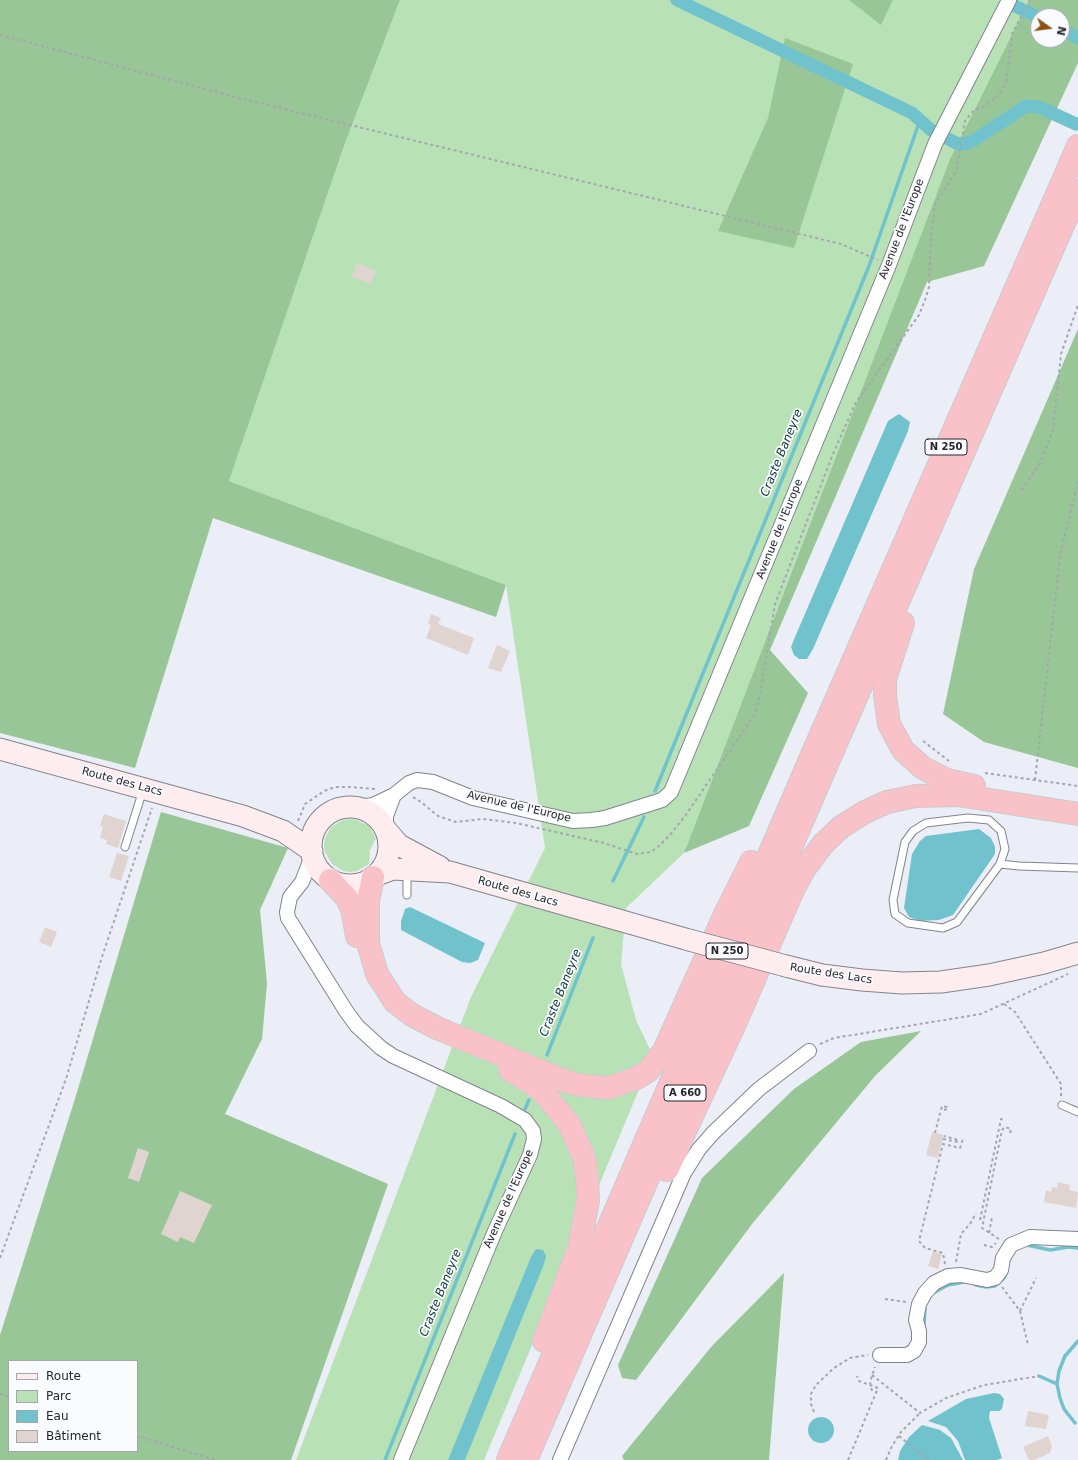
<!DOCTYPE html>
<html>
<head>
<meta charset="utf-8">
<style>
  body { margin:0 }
  #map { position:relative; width:1078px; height:1460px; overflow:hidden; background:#ebedf7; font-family:"DejaVu Sans",sans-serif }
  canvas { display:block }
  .legend { position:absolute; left:8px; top:1360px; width:130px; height:92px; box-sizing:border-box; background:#fafbff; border:1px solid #a5a6aa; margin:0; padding:5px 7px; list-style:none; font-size:12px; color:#26262a }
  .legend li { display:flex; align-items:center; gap:8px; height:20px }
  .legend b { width:20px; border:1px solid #a5a6aa }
  .north { position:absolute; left:1030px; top:8px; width:40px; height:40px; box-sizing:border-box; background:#fafbff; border:1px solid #a5a6aa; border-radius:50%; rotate:104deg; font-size:11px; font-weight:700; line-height:16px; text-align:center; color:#26262a }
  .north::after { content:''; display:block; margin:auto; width:14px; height:18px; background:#8e5211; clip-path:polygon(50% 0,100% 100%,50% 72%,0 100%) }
</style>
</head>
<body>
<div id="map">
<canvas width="1078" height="1460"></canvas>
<ul class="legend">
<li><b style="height:5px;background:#fdedee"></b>Route</li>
<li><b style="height:11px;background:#b8e2b6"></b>Parc</li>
<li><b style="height:11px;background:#70c3cc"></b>Eau</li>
<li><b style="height:11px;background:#e0d4d1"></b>Bâtiment</li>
</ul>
<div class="north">N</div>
</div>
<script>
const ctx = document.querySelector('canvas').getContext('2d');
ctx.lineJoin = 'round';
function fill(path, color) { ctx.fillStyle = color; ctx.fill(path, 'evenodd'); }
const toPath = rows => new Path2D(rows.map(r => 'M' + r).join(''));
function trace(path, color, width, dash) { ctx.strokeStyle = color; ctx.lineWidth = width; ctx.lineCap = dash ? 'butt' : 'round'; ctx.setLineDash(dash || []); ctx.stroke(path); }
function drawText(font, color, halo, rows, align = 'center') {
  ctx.font = font + ' "DejaVu Sans",sans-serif'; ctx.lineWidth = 3.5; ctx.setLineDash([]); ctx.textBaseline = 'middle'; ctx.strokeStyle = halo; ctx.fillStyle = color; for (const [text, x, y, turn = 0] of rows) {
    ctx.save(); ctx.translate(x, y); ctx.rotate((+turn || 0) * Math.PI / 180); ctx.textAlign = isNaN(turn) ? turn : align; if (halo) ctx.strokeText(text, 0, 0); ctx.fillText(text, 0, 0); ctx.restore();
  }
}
const green = toPath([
  [400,0,849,0,881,24,893,0,1029,0,950,159,684,853,626,908,621,964,636,1020,653,1056,484,1460,296,1460,471,997,545,848,506,585,229,481,344,146],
  [350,819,357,820,369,826,376,838,370,850,369,864,357,871,350,872,343,871,332,864,325,852,324,845,325,838,331,827,343,820]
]);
const forest = toPath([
  [0,0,400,0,344,146,229,481,506,585,496,617,213,518,135,768,0,733],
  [849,0,893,0,881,25],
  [1029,0,1078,0,1078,63,984,266,927,282,770,650,808,693,749,826,684,853,950,159],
  [1038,16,1062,16,1062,40,1038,40],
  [785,38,853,64,794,248,718,231,768,118],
  [1078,329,1078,768,984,742,943,714,974,569],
  [161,812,288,848,260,910,267,983,262,1039,225,1114,388,1184,291,1460,0,1460,0,1335,74,1102],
  [9,1361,137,1361,137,1451,9,1451],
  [921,1031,875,1076,752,1224,636,1380,622,1378,618,1365,702,1178,794,1089,861,1042],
  [784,1273,769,1460,624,1460,622,1456,712,1346]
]);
const water = toPath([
  [899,414,910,422,908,431,813,649,807,659,799,659,794,655,791,647,795,637,888,421],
  [979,829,991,838,995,847,995,854,953,915,939,920,920,921,909,917,904,908,912,854,920,841,926,836],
  [410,907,485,943,478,960,470,963,462,962,401,930,401,921,405,909],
  [536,1249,543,1250,546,1256,544,1264,465,1460,448,1460,531,1257],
  [994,1393,1000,1394,1004,1399,1002,1409,999,1411,990,1411,989,1418,1002,1458,997,1460,965,1460,958,1441,946,1427,928,1421,966,1399],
  '808 1430a13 13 0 1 1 26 0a13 13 0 1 1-26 0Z',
  [922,1425,940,1430,951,1438,963,1460,898,1460,900,1451,909,1437]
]);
const stream = toPath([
  [655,791,869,266,920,120],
  [613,881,644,817],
  [547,1055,593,938],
  [525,1109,529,1100],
  [1027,1245,1050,1250,1068,1247,1078,1248],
  [976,1285,986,1287,995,1286,1004,1278,1006,1274],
  [935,1292,948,1285,964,1282],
  [924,1327,925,1307],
  [1039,1376,1057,1384],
  [1075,1423,1064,1409,1060,1398,1057,1384,1059,1371,1065,1356,1078,1341],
  [385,1460,515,1134]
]);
const canal = toPath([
  [677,0,912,113,931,130,958,144,968,143,974,140,1026,106,1039,107,1076,124],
  [1015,6,1038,17],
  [1062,30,1078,38]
]);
const building = toPath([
  [357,263,376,271,371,284,352,277],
  [431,614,441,618,438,624,474,638,468,655,426,638,431,625,428,624],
  [497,645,510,651,501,672,488,668],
  [104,814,126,821,118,848,106,844,107,840,100,838,103,827,100,825],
  [117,853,129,856,121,881,109,877],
  [45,927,57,932,51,947,39,942],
  [932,1132,944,1135,938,1158,926,1155],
  [138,1148,149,1152,139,1182,128,1178],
  [1058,1182,1070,1185,1069,1190,1078,1192,1076,1208,1044,1202,1046,1190,1051,1192,1052,1187,1057,1188],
  [180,1191,212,1205,194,1243,180,1237,178,1242,161,1234],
  [933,1251,942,1254,938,1269,928,1266],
  [1028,1411,1049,1415,1046,1429,1025,1426],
  [1048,1436,1052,1446,1050,1453,1034,1460,1029,1460,1023,1447]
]);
const path = toPath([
  [0,35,243,99,841,244,878,260],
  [1022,490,1040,463,1053,430,1061,354,1078,305],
  [923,741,949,761],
  [985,773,1078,786],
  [1035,780,1060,555,1078,482],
  [413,797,421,802,438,816,456,822,483,819,516,823,604,843,637,854,651,852,659,846,670,835,685,816,755,714,760,695,775,604,833,454,856,402,919,315,925,300,929,287,931,238,935,204,956,172,965,121,974,110,987,105,997,97,1006,84,1012,34,1030,0],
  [298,821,305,804,324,791,335,787,351,787,375,789],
  [1004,1004,1015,1012,1061,1084,1061,1096],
  [820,1044,834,1038,981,1014,1068,974],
  [944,1110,947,1109],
  [935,1133,942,1106,947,1107,947,1109],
  [943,1139,958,1142,958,1140,944,1136],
  [980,1220,1001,1119,1003,1120],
  [989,1233,992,1217],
  [999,1239,982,1228,1002,1130,1005,1127,1011,1129,1010,1134],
  [984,1245,992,1247,996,1243],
  [0,1258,66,1079,101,960,152,808],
  [956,1262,961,1234,970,1224,976,1213],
  [945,1264,943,1253,925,1248,919,1241,943,1144,960,1148,963,1139],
  [1002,1287,1020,1311,1028,1345],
  [885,1299,906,1302],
  [1020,1311,1036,1278],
  [872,1375,920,1413,946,1398,984,1385,1039,1376],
  [872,1391,870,1382,875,1367],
  [0,1394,9,1397],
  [814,1412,811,1404,811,1394,816,1385,834,1368,850,1358,868,1355],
  [137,1436,215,1460],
  [899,1436,928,1460],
  [848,1460,878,1388,859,1381,857,1376],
  [886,1460,892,1446,901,1432,920,1413]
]);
const lane = toPath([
  [125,847,143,790],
  [1000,864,1005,849,1001,831,989,820,968,818,926,823,913,831,905,842,893,900,895,914,908,923,943,928,957,922,1000,864,1019,866,1078,868],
  [407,895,407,871],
  [1062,1105,1078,1112]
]);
const street = toPath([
  [360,807,373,805,394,795,409,783,417,780,433,782,473,798,573,821,592,820,605,818,662,800,671,792,889,265,935,144,1009,0],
  [386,830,386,816,394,795],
  [312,856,302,882,290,897,287,912,288,918,346,1011,357,1026,381,1048,393,1056,501,1106,525,1120,533,1131,534,1139,530,1155,495,1231,401,1460],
  [880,1355,907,1355,914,1351,919,1342,919,1331,916,1320,919,1304,925,1293,934,1283,948,1276,961,1275,987,1280,995,1278,1001,1270,1003,1258,1011,1245,1030,1237,1078,1239],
  [560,1460,684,1173,699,1149,713,1133,759,1089,809,1051]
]);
const secondary = toPath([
  [0,749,243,816,283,831,312,851],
  '311 846a39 39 0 1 1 78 0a39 39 0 1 1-78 0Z',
  [386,830,399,845,440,867],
  [377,875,393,869,450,872,689,940],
  [786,966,822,975,862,980,902,983,941,982,989,975,1044,963,1078,953]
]);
const highway = toPath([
  [903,623,885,679,885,695,889,724,903,750,923,768,947,780,974,786],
  [373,877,368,901,368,943,377,974,395,1002,412,1015,437,1028,557,1078,578,1085,608,1088,637,1078,648,1071,664,1051,726,912,751,862],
  [330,880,347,898,352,909,357,936],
  [510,1070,530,1082,545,1094,569,1124,584,1157,587,1178,588,1201,579,1248,544,1341],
  [667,1170,734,1026,793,890,805,868,823,844,841,827,865,812,887,802,916,796,958,795,1078,814],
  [508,1460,815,748,1078,146],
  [526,1460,827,764,1078,191]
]);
const secondaryBridge = toPath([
  [689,940,786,966]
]);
const shields = [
  [946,447,42],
  [727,951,42],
  [685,1093,42]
];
const shieldNames = [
  ["N 250",946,447],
  ["N 250",727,951],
  ["A 660",685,1093]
];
const streetNames = [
  ["Avenue de l'Europe",902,229,-69],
  ["Avenue de l'Europe",780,529,-68],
  ["Route des Lacs",122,782,15],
  ["Avenue de l'Europe",519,807,13],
  ["Route des Lacs",518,892,16],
  ["Route des Lacs",831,974,9],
  ["Avenue de l'Europe",509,1199,-66]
];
const waterNames = [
  ["Craste Baneyre",782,453,-68],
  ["Craste Baneyre",561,993,-68],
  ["Craste Baneyre",441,1293,-68]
];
fill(green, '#b8e2b6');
fill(forest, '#98c696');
fill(water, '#70c3cc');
trace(stream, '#70c3cc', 3.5);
trace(canal, '#70c3cc', 13);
fill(building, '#e0d4d1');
trace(lane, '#82848d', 9);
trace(street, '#82848d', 16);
trace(secondary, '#82848d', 23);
trace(highway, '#cbcbcc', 24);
trace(path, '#a5a6ae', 2, [3, 3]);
trace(lane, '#fff', 7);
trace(street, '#fff', 14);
trace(secondary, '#fdedee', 21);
trace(highway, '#f9c2c8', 22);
trace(secondaryBridge, '#82848d', 23, []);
trace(secondaryBridge, '#fdedee', 21);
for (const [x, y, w] of shields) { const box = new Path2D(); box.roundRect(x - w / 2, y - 8, w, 16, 3); ctx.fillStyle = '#fafbff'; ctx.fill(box); trace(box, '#26262a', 1); }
drawText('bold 10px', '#26262a', null, shieldNames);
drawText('11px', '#26262a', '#fafbff', streetNames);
drawText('italic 12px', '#0e373b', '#fafbff', waterNames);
</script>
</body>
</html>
